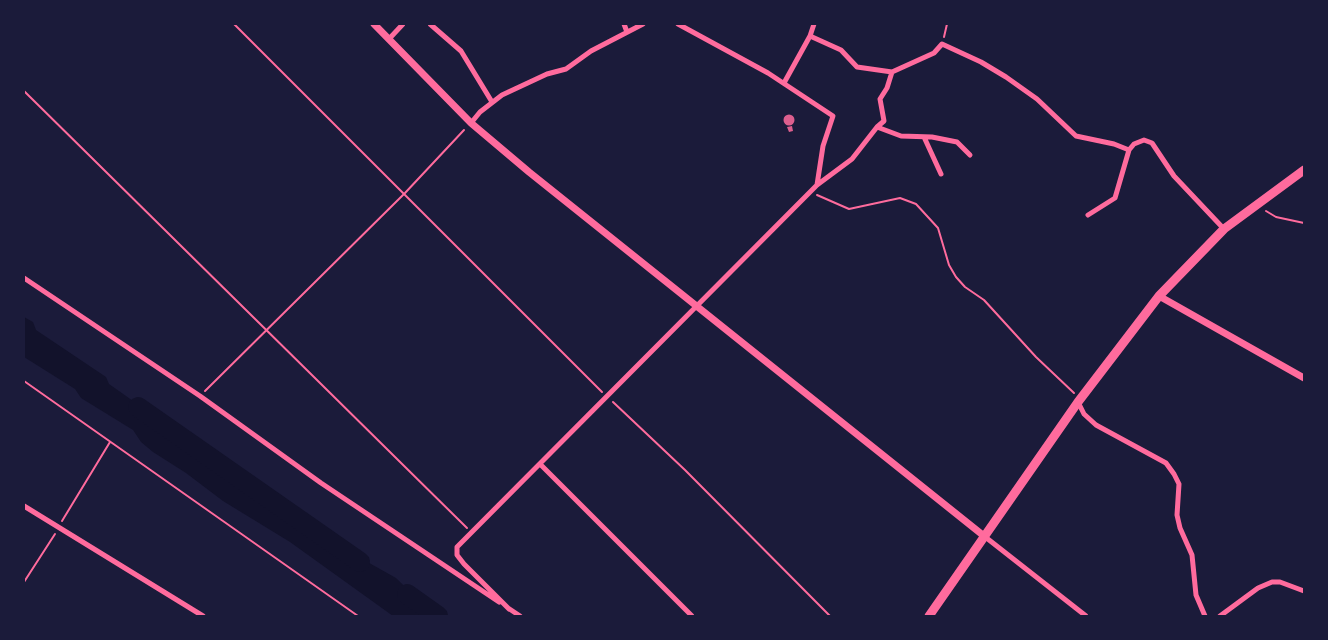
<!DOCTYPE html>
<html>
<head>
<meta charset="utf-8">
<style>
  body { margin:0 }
  #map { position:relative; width:1328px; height:640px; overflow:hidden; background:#1b1b3a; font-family:Inter,sans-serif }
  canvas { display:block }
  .frame { position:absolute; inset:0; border:25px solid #1b1b3a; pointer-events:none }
</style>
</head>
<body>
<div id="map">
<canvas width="1328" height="640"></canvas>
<div class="frame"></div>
</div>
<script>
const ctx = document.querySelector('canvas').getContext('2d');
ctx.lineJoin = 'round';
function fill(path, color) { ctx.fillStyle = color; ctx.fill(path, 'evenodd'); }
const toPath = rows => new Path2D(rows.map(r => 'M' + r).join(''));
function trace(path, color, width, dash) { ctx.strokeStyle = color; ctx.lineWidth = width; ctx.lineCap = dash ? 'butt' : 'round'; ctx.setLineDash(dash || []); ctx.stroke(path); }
const water = toPath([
  [24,317,33,322,36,330,106,377,109,384,153,415,168,432,185,443,190,450,202,455,229,473,298,523,396,578,435,616,393,616,290,542,223,501,186,473,153,452,141,442,133,430,81,398,75,389,24,357]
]);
const river = toPath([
  [138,407,360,562],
  [407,594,438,616]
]);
const building = toPath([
  '783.5 120a5.5 5.5 0 1 1 11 0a5.5 5.5 0 1 1-11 0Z',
  [792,126,793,131,789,132,787,127]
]);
const path = toPath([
  [234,24,602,392],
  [944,37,947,24],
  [24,91,467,528],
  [817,195,849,209,900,198,916,204,938,228,949,265,956,277,965,287,984,300,1036,357,1074,393],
  [1266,211,1276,217,1304,223],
  [24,381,358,616],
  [205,391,405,193,464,130],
  [613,402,685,470,830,616],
  [62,521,110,442],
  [24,582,55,534]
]);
const minor = toPath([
  [430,24,461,51,492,102],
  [624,24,627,32],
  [678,24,768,73,833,116,823,146,817,185],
  [810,36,814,24],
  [389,39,403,24],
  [784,83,810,36,841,50,857,67,892,72],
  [471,123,480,112,502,95,547,74,566,69,591,51,643,24],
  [877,127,901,136,932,137,957,142,970,155],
  [924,137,941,174],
  [1088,215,1115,198,1129,150],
  [24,278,200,396,321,483,499,602],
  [1078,402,1084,414,1096,425,1166,463,1174,474,1179,484,1177,515,1180,528,1192,555,1196,595,1205,616],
  [540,464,692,616],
  [24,506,203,616],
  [984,536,1086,616],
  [508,608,520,616],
  [509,609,464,564,457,555,457,547,817,185,852,159,877,127,884,121,880,99,887,88,892,72,934,53,942,44,981,62,1006,77,1037,99,1076,136,1114,144,1129,150,1134,144,1144,140,1152,143,1174,176,1224,229],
  [1220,616,1258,588,1272,582,1280,582,1304,591]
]);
const tertiary = toPath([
  [374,24,471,123,529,172,984,536],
  [1159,296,1304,378]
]);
const primary = toPath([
  [929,616,1078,402,1159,296,1224,229,1304,170]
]);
fill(water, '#12122b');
trace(river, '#12122b', 20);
fill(building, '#dd5f8e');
trace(path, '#ff6b9d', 2);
trace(minor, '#ff6b9d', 5);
trace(tertiary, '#ff6b9d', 7);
trace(primary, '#ff6b9d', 9);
</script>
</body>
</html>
